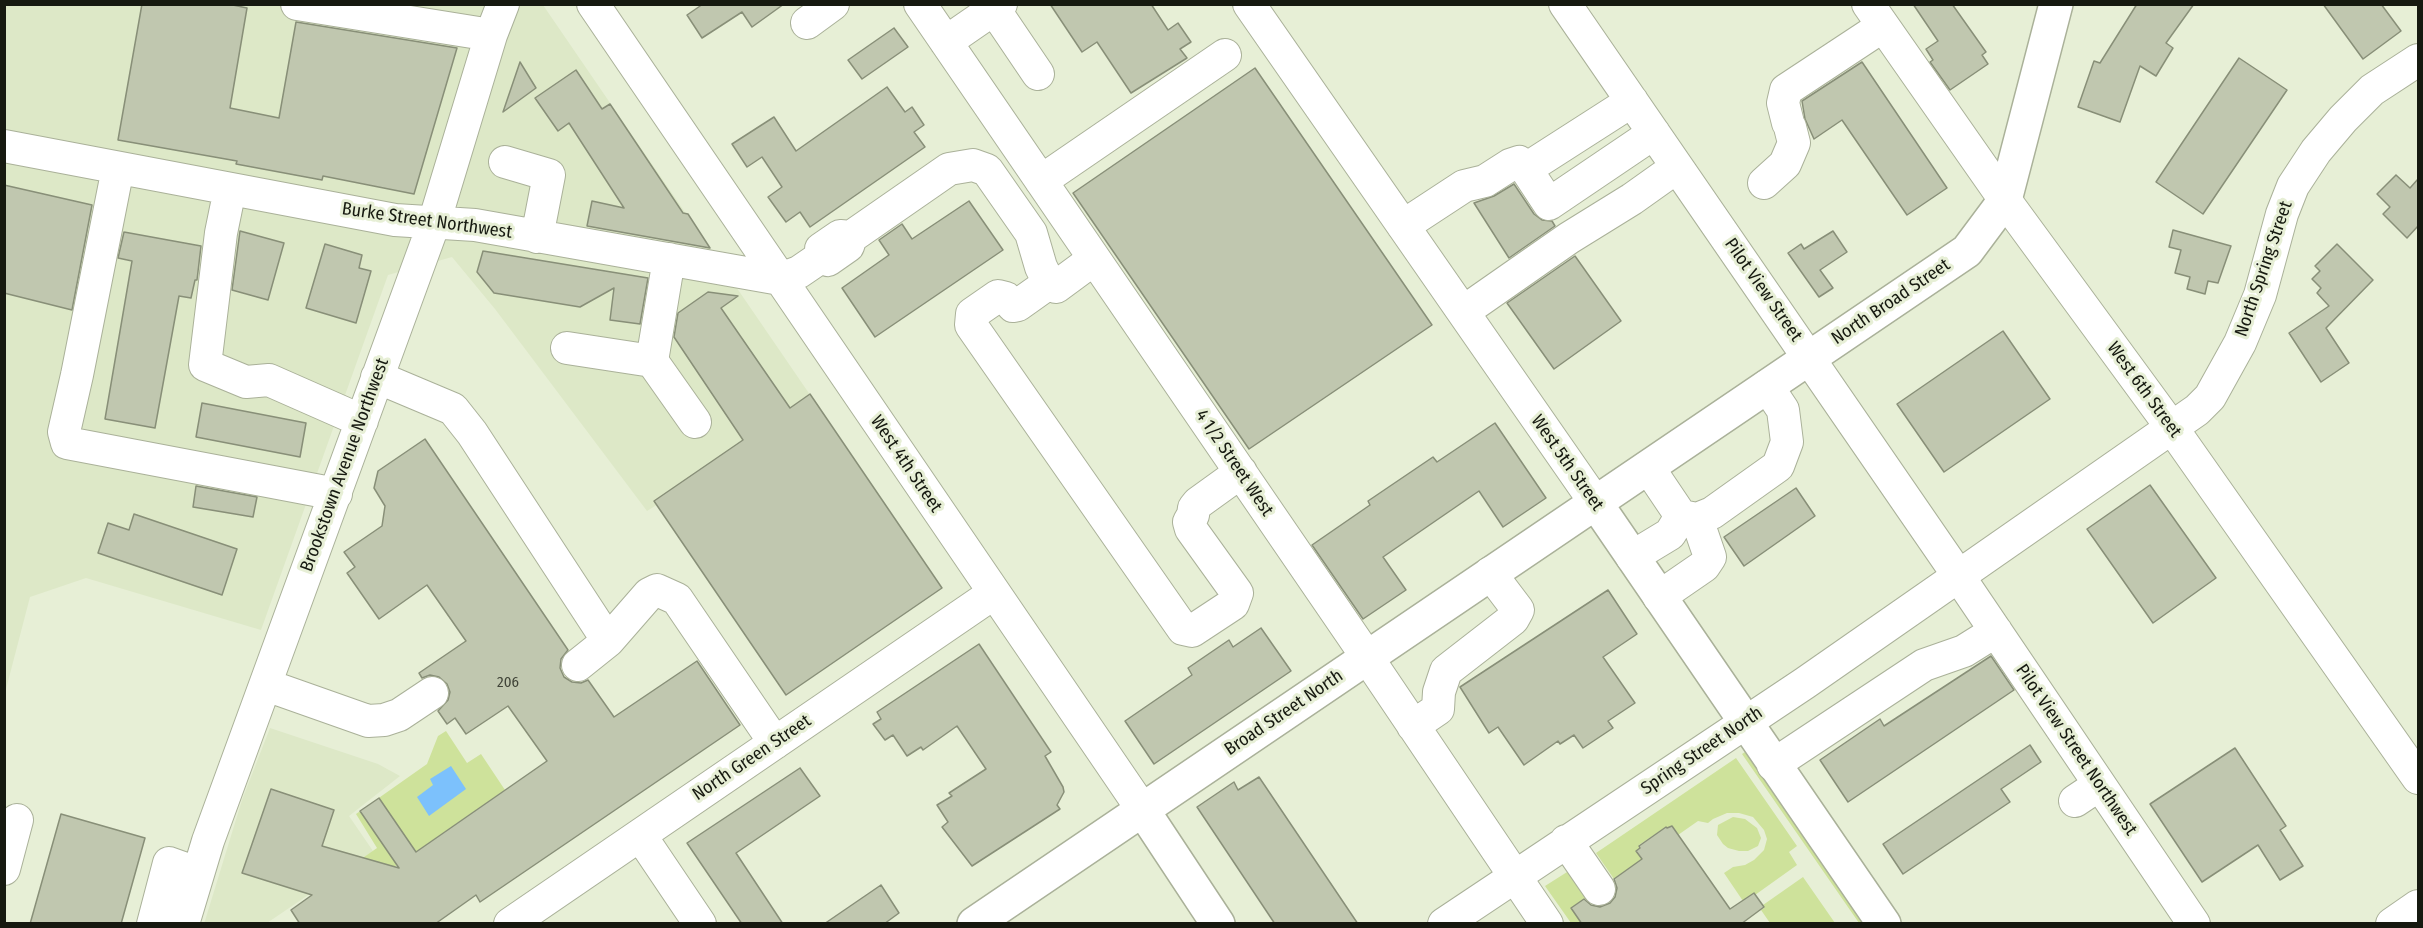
<!DOCTYPE html>
<html>
<head>
<meta charset="utf-8">
<style>
  body { margin:0 }
  #map { position:relative; width:2423px; height:928px; overflow:hidden; background:#e7efd6; font-family:"Fira Sans Condensed",sans-serif }
  canvas { display:block }
  .frame { position:absolute; inset:0; border:6px solid #161910; pointer-events:none }
</style>
</head>
<body>
<div id="map">
<canvas width="2423" height="928"></canvas>
<div class="frame"></div>
</div>
<script>
const ctx = document.querySelector('canvas').getContext('2d');
ctx.lineJoin = 'round';
function fill(path, color) { ctx.fillStyle = color; ctx.fill(path, 'evenodd'); }
const toPath = rows => new Path2D(rows.map(r => 'M' + r).join(''));
function trace(path, color, width, dash) { ctx.strokeStyle = color; ctx.lineWidth = width; ctx.lineCap = dash ? 'butt' : 'round'; ctx.setLineDash(dash || []); ctx.stroke(path); }
function drawText(font, color, halo, rows, align = 'center') {
  ctx.font = font + ' "Fira Sans Condensed",sans-serif'; ctx.lineWidth = 6; ctx.setLineDash([]); ctx.textBaseline = 'middle'; ctx.strokeStyle = halo; ctx.fillStyle = color; for (const [text, x, y, turn = 0] of rows) {
    ctx.save(); ctx.translate(x, y); ctx.rotate((+turn || 0) * Math.PI / 180); ctx.textAlign = isNaN(turn) ? turn : align; if (halo) ctx.strokeText(text, 0, 0); ctx.fillText(text, 0, 0); ctx.restore();
  }
}
const built = toPath([
  [5,5,543,5,817,405,647,511,495,309,452,257,388,275,261,630,86,578,30,597,5,693],
  [270,728,378,764,400,776,349,816,373,851,267,923,204,924,242,800]
]);
const green = toPath([
  [446,731,467,763,481,754,505,790,371,883,351,866,377,848,356,814,427,764,438,736],
  [1745,752,1749,756,1865,923,1859,923,1742,754],
  [1736,758,1797,846,1789,852,1797,865,1755,895,1754,893,1743,901,1724,873,1733,867,1745,865,1754,860,1764,850,1767,839,1764,830,1753,817,1739,813,1727,813,1713,819,1708,823,1698,821,1678,835,1672,826,1667,828,1666,827,1639,845,1640,848,1636,851,1642,859,1614,879,1596,853],
  [1733,817,1745,819,1757,828,1761,838,1758,846,1748,851,1739,851,1728,848,1723,844,1717,835,1718,825],
  [1575,867,1592,894,1571,908,1582,923,1571,923,1545,886],
  [1803,877,1835,923,1770,923,1761,910,1764,908,1763,905]
]);
const water = toPath([
  [451,766,466,789,429,816,417,797,433,785,430,779]
]);
const building = toPath([
  [142,4,228,4,247,8,230,108,279,118,296,22,457,48,414,194,323,176,322,180,236,164,237,161,118,140,142,4],
  [703,4,784,4,752,27,742,12,702,38,687,15,703,4],
  [1050,4,1151,4,1168,30,1178,23,1191,42,1180,49,1187,58,1131,93,1097,42,1082,52,1050,4],
  [1913,4,1952,4,1986,52,1982,55,1988,64,1950,90,1930,62,1933,60,1926,49,1938,41,1913,4],
  [2137,4,2194,4,2166,43,2173,48,2156,76,2140,66,2120,122,2078,107,2094,61,2100,63,2137,4],
  [2323,4,2381,4,2401,31,2363,59,2323,4],
  [894,28,908,47,862,79,848,60,894,28],
  [2239,58,2287,90,2203,214,2156,182,2239,58],
  [520,62,536,88,503,112,520,62],
  [1862,62,1947,188,1907,215,1842,120,1814,139,1805,119,1802,101,1862,62],
  [1255,68,1432,325,1249,449,1073,193,1255,68],
  [576,70,602,109,610,104,683,213,688,214,710,248,587,226,592,201,624,208,569,123,558,131,535,98,576,70],
  [887,87,905,112,912,107,924,125,914,132,925,147,810,227,800,212,786,222,768,197,782,187,762,157,747,167,732,144,774,117,796,151,887,87],
  [2396,175,2410,188,2418,179,2418,226,2407,238,2383,214,2390,207,2377,194,2396,175],
  [1514,184,1534,214,1542,220,1552,221,1555,226,1509,258,1474,203,1494,196,1514,184],
  [4,185,92,205,72,310,4,293,4,185],
  [969,201,1003,250,875,337,842,288,889,255,879,240,902,224,912,239,969,201],
  [2173,230,2231,246,2218,283,2208,281,2205,294,2187,289,2190,277,2175,273,2181,250,2169,247,2173,230],
  [240,231,284,243,268,300,232,290,240,231],
  [1833,231,1847,252,1820,270,1833,288,1819,297,1788,253,1801,244,1804,249,1833,231],
  [124,232,201,246,197,280,195,280,191,298,179,296,155,428,105,419,132,261,118,258,124,232],
  [325,244,362,255,359,268,371,271,356,323,306,308,325,244],
  [2337,244,2373,280,2326,328,2349,363,2321,382,2289,333,2329,306,2317,293,2321,288,2312,279,2320,271,2315,266,2337,244],
  [483,251,648,278,640,324,610,320,614,288,580,307,494,293,477,272,483,251],
  [1575,256,1621,321,1554,369,1507,303,1575,256],
  [708,292,738,296,721,308,790,408,810,394,942,588,786,695,654,501,743,440,674,337,678,313,708,292],
  [2003,331,2050,399,1944,472,1897,404,2003,331],
  [202,403,306,423,300,457,196,437,202,403],
  [1495,423,1546,498,1503,527,1479,491,1383,557,1406,590,1363,619,1312,545,1370,505,1368,501,1433,457,1437,462,1495,423],
  [425,439,568,650,561,659,560,668,564,677,572,682,581,683,588,680,614,717,697,661,740,725,480,902,476,895,435,924,300,924,291,910,312,895,242,873,271,789,334,810,322,846,399,868,360,811,379,798,416,852,547,761,508,706,466,734,455,718,447,724,438,711,448,700,450,692,447,684,439,677,430,675,422,678,419,673,466,641,427,585,379,619,347,573,355,567,344,552,382,526,385,506,374,488,378,471,425,439],
  [2150,485,2216,578,2153,623,2087,529,2150,485],
  [196,486,257,497,253,517,193,507,196,486],
  [1796,488,1815,516,1744,566,1724,537,1796,488],
  [134,514,237,549,222,595,98,553,108,523,129,530,134,514],
  [1608,590,1637,634,1603,657,1635,703,1608,721,1613,728,1583,748,1574,735,1560,744,1558,741,1524,765,1498,727,1489,733,1460,687,1608,590],
  [1261,628,1291,671,1154,764,1125,721,1192,675,1188,668,1229,640,1233,647,1261,628],
  [979,644,1051,752,1045,756,1063,787,1064,792,1057,805,1060,809,972,866,942,827,948,822,937,805,952,796,949,793,986,769,957,726,923,750,921,747,907,756,893,735,885,740,873,724,881,719,877,712,979,644],
  [1991,656,2014,690,1848,802,1820,760,1880,719,1884,726,1991,656],
  [2030,745,2041,762,2001,789,2010,802,1903,874,1883,844,2030,745],
  [2235,748,2286,826,2280,830,2303,866,2280,880,2258,845,2202,882,2150,804,2235,748],
  [800,768,820,796,736,853,783,924,742,924,687,843,800,768],
  [1259,777,1358,924,1275,924,1197,807,1234,782,1238,790,1259,777],
  [61,814,145,838,121,924,30,924,61,814],
  [1672,826,1730,909,1754,893,1764,907,1741,924,1582,924,1571,908,1584,899,1591,905,1600,907,1610,903,1615,897,1617,888,1614,879,1642,859,1636,851,1640,848,1639,846,1666,827,1667,828,1672,826],
  [881,885,899,913,884,924,824,924,881,885]
]);
const minor = toPath([
  [297,4,491,35],
  [593,4,1142,809],
  [920,4,1367,657,1547,924],
  [1249,4,1595,502],
  [1565,4,1947,559,2194,924],
  [1868,4,2005,200,2172,428,2418,778],
  [994,9,1038,74],
  [807,23,833,4],
  [946,42,1001,4],
  [1788,123,1783,103,1786,90,1883,26],
  [4,146,395,220,475,225,780,279],
  [505,162,549,175,537,237],
  [118,168,77,375,64,432,67,443,336,494],
  [1526,169,1549,204,1654,133],
  [1041,181,1225,55],
  [1764,183,1785,164,1794,143,1790,127],
  [230,189,221,233,205,365,246,382,269,380,362,421],
  [1403,226,1464,186,1485,181,1510,165,1519,162,1526,169,1632,101],
  [851,237,949,169,973,165,987,170,1031,233,1041,267,1049,283,1056,287,1094,259],
  [669,259,652,361,695,422],
  [780,279,799,272,821,257,821,249,840,236,851,237,848,246,828,260,821,257],
  [1049,283,1018,305,1013,306,1006,298,998,296,972,314,971,325,1183,629,1192,631,1233,604,1237,593,1191,529,1189,522,1193,515,1194,508,1198,503,1241,472],
  [1463,312,1569,238,1632,199,1677,167],
  [567,348,652,361],
  [377,377,453,409,472,433,608,641],
  [1648,467,1681,516,1697,519,1712,513,1778,466,1787,442,1783,410,1767,386],
  [1632,557,1670,534,1681,516],
  [1659,597,1704,566,1710,557,1697,519],
  [578,665,608,641,649,594,657,590,677,599,775,743],
  [266,685,368,721,384,720,399,715,432,693],
  [1413,726,1438,709,1439,692,1446,671,1513,619,1518,610,1490,573],
  [1773,765,1924,665,1964,651,1996,631],
  [2075,801,2099,785],
  [640,835,700,924],
  [1566,841,1599,889],
  [4,869,17,820],
  [153,924,169,863,197,873],
  [183,924,208,841,434,223,491,35,503,4],
  [510,924,994,593],
  [1444,924,1805,683,2197,410,2210,397,2240,343,2260,295,2282,214,2293,186,2316,151,2343,119,2372,90,2418,60],
  [2392,924,2418,906]
]);
const major = toPath([
  [1595,502,1884,924],
  [1142,809,1218,924],
  [974,924,1967,251,2005,200,2056,4]
]);
const numberNames = [
  ["206",508,683]
];
const streetNames = [
  ["Burke Street Northwest",427,221,8],
  ["North Spring Street",2264,269,-71],
  ["Pilot View Street",1763,290,55],
  ["North Broad Street",1891,302,-34],
  ["West 6th Street",2144,390,54],
  ["4 1/2 Street West",1234,463,56],
  ["West 5th Street",1567,463,55],
  ["West 4th Street",906,464,56],
  ["Brookstown Avenue Northwest",345,465,-70],
  ["Broad Street North",1284,713,-34],
  ["Pilot View Street Northwest",2076,750,56],
  ["Spring Street North",1702,751,-34],
  ["North Green Street",752,758,-34]
];
fill(built, '#dde8c7');
fill(green, '#cee29b');
fill(water, '#7cc1fc');
fill(building, '#c0c7af');
trace(building, '#888f78', 1.5);
trace(minor, '#aab199', 34);
trace(major, '#aab199', 36);
trace(minor, '#fff', 32);
trace(major, '#fff', 33);
drawText('15px', '#404438', null, numberNames);
drawText('18px', '#161910', '#e7efd6', streetNames);
</script>
</body>
</html>
